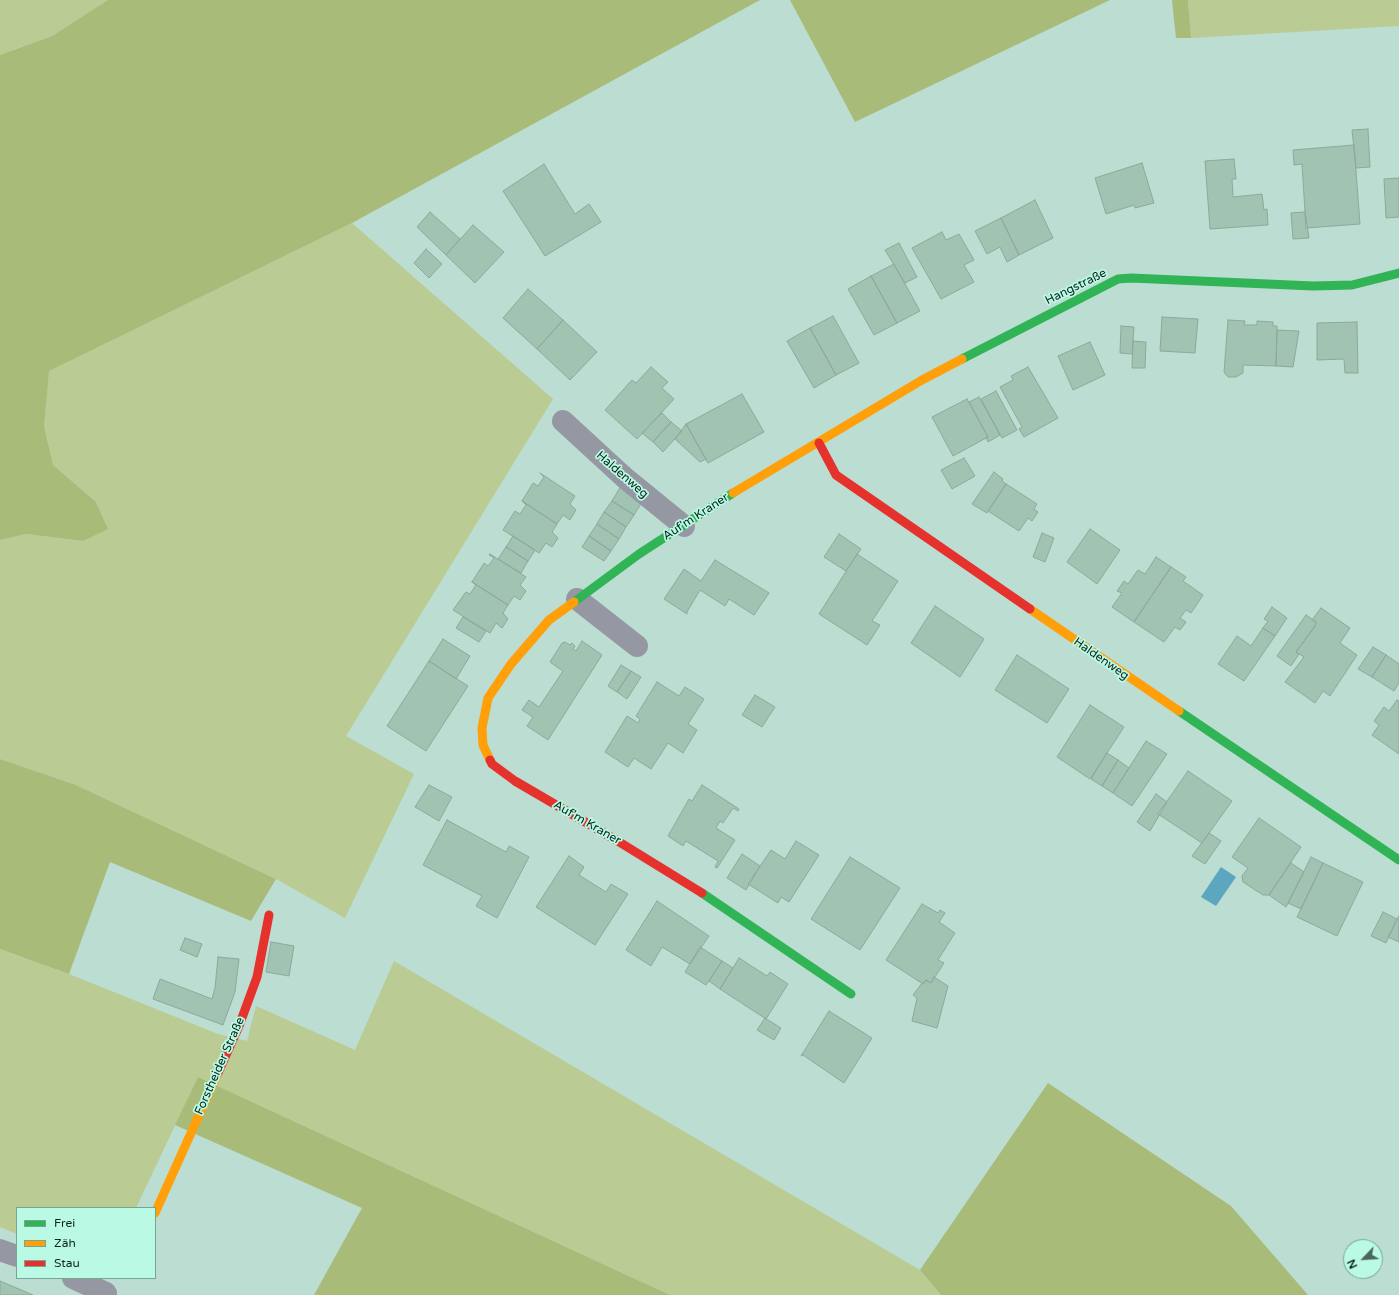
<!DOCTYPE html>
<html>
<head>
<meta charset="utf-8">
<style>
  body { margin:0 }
  #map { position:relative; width:1399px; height:1295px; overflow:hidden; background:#bbddd2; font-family:"Varela Round",sans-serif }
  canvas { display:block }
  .legend { position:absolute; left:16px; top:1207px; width:140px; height:72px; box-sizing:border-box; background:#baf9e3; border:1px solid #75a594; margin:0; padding:5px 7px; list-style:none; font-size:12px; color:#0d261e }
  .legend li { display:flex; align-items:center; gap:8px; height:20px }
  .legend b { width:20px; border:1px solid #75a594 }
  .north { position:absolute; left:1343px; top:1239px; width:40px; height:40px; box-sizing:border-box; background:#baf9e3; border:1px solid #75a594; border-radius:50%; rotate:245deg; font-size:11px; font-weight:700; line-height:16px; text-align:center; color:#0d261e }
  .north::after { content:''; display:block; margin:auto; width:14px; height:18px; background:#4a665d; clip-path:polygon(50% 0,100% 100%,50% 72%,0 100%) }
</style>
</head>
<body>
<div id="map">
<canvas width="1399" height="1295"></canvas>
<ul class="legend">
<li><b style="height:5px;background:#30b455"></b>Frei</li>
<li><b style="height:5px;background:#ff9f0a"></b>Zäh</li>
<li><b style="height:5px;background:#e5322d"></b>Stau</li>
</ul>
<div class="north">N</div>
</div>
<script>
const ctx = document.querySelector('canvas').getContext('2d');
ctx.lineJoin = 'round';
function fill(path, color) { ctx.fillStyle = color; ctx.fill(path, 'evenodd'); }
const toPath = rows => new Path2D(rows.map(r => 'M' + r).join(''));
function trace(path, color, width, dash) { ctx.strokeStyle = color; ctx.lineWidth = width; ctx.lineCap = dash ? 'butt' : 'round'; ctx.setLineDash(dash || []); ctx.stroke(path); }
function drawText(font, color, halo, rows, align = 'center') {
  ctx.font = font + ' "Varela Round",sans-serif'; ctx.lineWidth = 3.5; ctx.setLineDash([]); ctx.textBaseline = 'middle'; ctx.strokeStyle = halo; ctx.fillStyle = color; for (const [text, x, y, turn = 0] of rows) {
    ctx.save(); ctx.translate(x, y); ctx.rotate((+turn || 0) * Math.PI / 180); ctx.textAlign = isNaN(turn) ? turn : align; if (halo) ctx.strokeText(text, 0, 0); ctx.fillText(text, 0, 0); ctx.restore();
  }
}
const green = toPath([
  [0,0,108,0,52,36,0,55],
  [1188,0,1399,0,1399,26,1191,38],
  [352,223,553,399,346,736,414,774,345,918,276,879,76,785,0,759,0,540,26,534,82,541,95,501,53,465,44,426,48,371],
  [0,949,69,974,218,1034,247,1041,256,1006,355,1050,394,961,920,1270,941,1295,670,1295,198,1077,136,1208,17,1208,17,1234,0,1227]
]);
const forest = toPath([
  [108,0,760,0,352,223,49,371,44,426,53,465,95,501,108,529,83,541,26,534,0,540,0,55,52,36],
  [790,0,1110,0,855,122],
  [1172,0,1188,0,1191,38,1176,38],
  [0,759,76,785,276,879,251,921,110,862,69,974,0,949],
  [198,1077,670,1295,314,1295,362,1208,175,1125],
  [1048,1083,1231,1206,1308,1295,941,1295,920,1270]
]);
const water = toPath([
  [1221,867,1236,877,1216,906,1201,897]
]);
const building = toPath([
  [1368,129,1370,167,1356,168,1352,130,1368,129],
  [1354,145,1360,224,1306,228,1302,164,1294,165,1293,150,1354,145],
  [1234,159,1236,179,1232,179,1233,197,1262,194,1264,210,1267,209,1268,225,1210,229,1205,161,1234,159],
  [1142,163,1154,203,1135,208,1134,205,1106,214,1095,178,1142,163],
  [544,164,575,214,589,204,601,222,545,256,503,191,544,164],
  [1399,178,1399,217,1386,218,1384,179,1399,178],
  [1035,200,1053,238,1019,255,1001,218,1035,200],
  [430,212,460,239,446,255,417,227,430,212],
  [1305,212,1309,238,1293,239,1291,213,1305,212],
  [1001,218,1019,255,1007,262,1000,247,987,254,975,231,1001,218],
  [473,225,504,252,475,283,446,255,473,225],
  [942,232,946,240,959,234,974,260,964,265,974,282,941,299,912,248,942,232],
  [899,243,917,277,905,283,885,250,899,243],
  [426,249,442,264,429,278,414,263,426,249],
  [894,264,920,311,897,323,871,276,894,264],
  [871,276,897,323,874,335,848,289,871,276],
  [528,289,563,320,537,349,503,318,528,289],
  [833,316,859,363,836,375,810,328,833,316],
  [1162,317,1198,319,1195,353,1160,351,1162,317],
  [563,320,597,352,570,380,537,349,563,320],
  [1228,320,1245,321,1244,325,1257,325,1257,321,1273,322,1273,326,1277,326,1277,330,1276,366,1243,365,1243,373,1236,377,1228,377,1224,372,1228,320],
  [1357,322,1358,373,1345,373,1344,359,1317,360,1317,323,1357,322],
  [1121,326,1134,327,1132,354,1120,353,1121,326],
  [810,328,836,375,814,388,787,341,810,328],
  [1277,330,1299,331,1293,367,1276,366,1277,330],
  [1133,341,1146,342,1145,368,1132,368,1133,341],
  [1090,342,1105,375,1073,390,1058,356,1090,342],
  [651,367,668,382,662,388,674,399,637,439,605,410,632,380,636,383,651,367],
  [1028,367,1058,418,1024,437,1019,429,1022,427,1000,387,1013,380,1011,376,1028,367],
  [996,391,1017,430,1002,438,981,399,996,391],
  [742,394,764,432,708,463,686,424,742,394],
  [979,397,1000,435,988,442,986,437,988,437,969,402,979,397],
  [967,399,988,437,953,456,932,417,967,399],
  [662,413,671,422,653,442,642,433,662,413],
  [671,422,682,431,663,452,653,442,671,422],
  [686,424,706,459,700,462,675,439,686,424],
  [964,458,975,476,952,489,941,470,964,458],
  [994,472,1003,479,1002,481,1006,484,987,513,972,504,994,472],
  [540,473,575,496,570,504,576,510,570,520,563,515,557,524,522,501,533,483,538,486,544,477,540,473],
  [622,484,642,502,634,515,612,501,622,484],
  [1006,484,1037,504,1034,509,1038,512,1032,521,1028,518,1019,531,988,511,1006,484],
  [522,501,557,524,552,532,558,538,552,547,546,543,539,553,503,530,515,511,520,514,526,505,522,501],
  [612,501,634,515,626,527,604,512,612,501],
  [604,512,626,527,619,539,597,524,604,512],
  [597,524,619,539,611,551,589,536,597,524],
  [1090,529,1120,550,1097,584,1067,562,1090,529],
  [1042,533,1054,538,1045,562,1033,557,1042,533],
  [839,534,861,549,846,571,824,557,839,534],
  [513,536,535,550,528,561,506,547,513,536],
  [589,536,611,551,604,561,582,547,589,536],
  [506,547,528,561,521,573,498,559,506,547],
  [490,554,526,577,520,585,526,591,520,600,514,596,508,605,472,582,484,563,488,566,494,558,489,555,490,554],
  [857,554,898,581,872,621,880,625,867,645,819,614,857,554],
  [1156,557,1171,567,1134,622,1112,607,1122,593,1117,591,1124,581,1128,584,1138,570,1145,574,1156,557],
  [715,560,769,593,754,615,729,599,725,606,700,590,687,612,687,614,664,599,684,569,701,581,715,560],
  [1171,567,1186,577,1183,581,1203,595,1191,613,1186,610,1180,618,1186,622,1180,630,1175,627,1164,642,1134,622,1171,567],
  [472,582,508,605,503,613,508,619,502,628,496,623,490,633,453,610,466,592,470,594,476,585,472,582],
  [935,606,984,639,960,677,911,643,935,606],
  [1272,607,1287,618,1275,636,1263,628,1268,621,1264,619,1272,607],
  [1321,608,1350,628,1340,643,1357,655,1330,696,1323,691,1315,703,1285,682,1304,657,1296,652,1315,626,1316,622,1312,620,1321,608],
  [1306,615,1316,622,1315,626,1296,652,1299,654,1291,666,1277,656,1306,615],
  [463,617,486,631,479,642,456,628,463,617],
  [1263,628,1275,636,1244,681,1218,664,1237,636,1251,646,1263,628],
  [443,639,470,656,456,679,429,661,443,639],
  [582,641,602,655,548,740,527,726,533,717,522,710,529,700,539,707,563,671,550,662,562,643,565,642,570,645,572,643,575,646,573,649,576,651,582,641],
  [1373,647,1386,655,1372,677,1358,669,1373,647],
  [1017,655,1069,689,1047,723,995,690,1017,655],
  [1386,655,1399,664,1399,683,1394,691,1372,677,1386,655],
  [429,661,468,686,426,751,387,726,429,661],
  [621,665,631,671,617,692,608,686,621,665],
  [631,671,641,677,627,699,617,692,631,671],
  [657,682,679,696,685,687,704,699,688,724,697,730,683,753,668,743,651,769,634,758,628,767,605,752,627,716,638,723,640,719,636,716,657,682],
  [755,695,775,707,762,727,742,715,755,695],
  [1397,700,1399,701,1399,754,1372,735,1379,725,1374,721,1384,707,1389,711,1397,700],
  [1090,705,1124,727,1090,779,1057,757,1090,705],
  [1146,741,1167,754,1132,806,1113,793,1146,741],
  [1107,753,1118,760,1102,786,1091,779,1107,753],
  [1118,760,1129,768,1113,793,1102,786,1118,760],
  [1188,771,1232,801,1202,843,1158,814,1188,771],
  [429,785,452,797,439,821,415,807,429,785],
  [702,785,739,809,738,811,733,808,723,823,720,821,716,828,735,840,717,868,715,867,718,861,686,841,683,846,668,836,689,799,692,801,702,785],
  [1156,794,1167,802,1150,831,1137,822,1156,794],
  [1259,818,1301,847,1269,895,1263,895,1243,882,1242,876,1248,868,1232,857,1259,818],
  [447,820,506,852,509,846,529,857,497,918,476,906,482,896,423,865,447,820],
  [1209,833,1221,841,1205,864,1192,856,1209,833],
  [796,841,819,855,789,902,781,897,778,903,748,884,771,850,785,859,796,841],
  [742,854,760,866,746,890,727,878,742,854],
  [569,856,584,867,579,875,606,892,611,884,628,894,595,945,536,907,569,856],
  [850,857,900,888,860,950,811,919,850,857],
  [1311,857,1323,863,1301,909,1288,903,1311,857],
  [1291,863,1304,872,1286,907,1269,895,1291,863],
  [1323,863,1363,882,1337,936,1297,917,1323,863],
  [657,901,709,936,690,964,662,947,651,966,626,950,657,901],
  [922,904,938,913,940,910,945,913,939,922,955,933,938,960,944,963,931,983,926,980,923,984,886,960,922,904],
  [1383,912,1397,919,1386,943,1371,936,1383,912],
  [1399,916,1399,942,1388,937,1399,916],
  [185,938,202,944,197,957,180,950,185,938],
  [271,942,294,946,289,976,266,972,271,942],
  [700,947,722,961,706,985,685,972,700,947],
  [218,957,239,959,235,992,223,1025,153,999,160,979,212,999,215,988,218,957],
  [739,958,767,976,770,972,788,984,766,1019,720,989,739,958],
  [722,961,733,968,720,989,709,981,722,961],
  [934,977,948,986,937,1028,912,1021,917,998,913,995,922,983,923,984,926,980,931,983,934,977],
  [829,1011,872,1038,844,1083,803,1055,801,1056,829,1011],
  [765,1018,781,1028,774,1040,757,1030,765,1018],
  [0,1281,33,1295,0,1295,0,1281]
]);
const street = toPath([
  [563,421,625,478,684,526],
  [577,599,637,646],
  [0,1250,17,1256],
  [73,1278,106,1293]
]);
const fast = toPath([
  [962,359,1118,279,1131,278,1313,286,1352,285,1399,273],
  [574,602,639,554,733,493],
  [1179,711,1399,860],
  [702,893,851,994]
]);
const slow = toPath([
  [733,493,922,380,962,359],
  [1030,609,1179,711],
  [490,760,483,745,482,728,488,698,511,664,549,620,574,602],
  [155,1213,218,1073]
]);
const jam = toPath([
  [819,443,836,475,1030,609],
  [490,760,492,764,515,781,616,840,702,893],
  [218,1073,239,1026,257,977,269,915]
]);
const streetNames = [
  ["Hangstraße",1076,287,-26],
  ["Haldenweg",622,475,41],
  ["Auf'm Kraner",696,517,-33],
  ["Haldenweg",1101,659,35],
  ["Auf'm Kraner",587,823,30],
  ["Forstheider Straße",220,1066,-66]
];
fill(green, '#bacc94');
fill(forest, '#a9bb79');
fill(water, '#5ca6c0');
fill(building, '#a1c3b1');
trace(building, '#8fa79c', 1);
trace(street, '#9598a2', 22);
trace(fast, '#30b455', 9);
trace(slow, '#ff9f0a', 9);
trace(jam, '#e5322d', 9);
drawText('12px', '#0d261e', '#baf9e3', streetNames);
</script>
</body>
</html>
